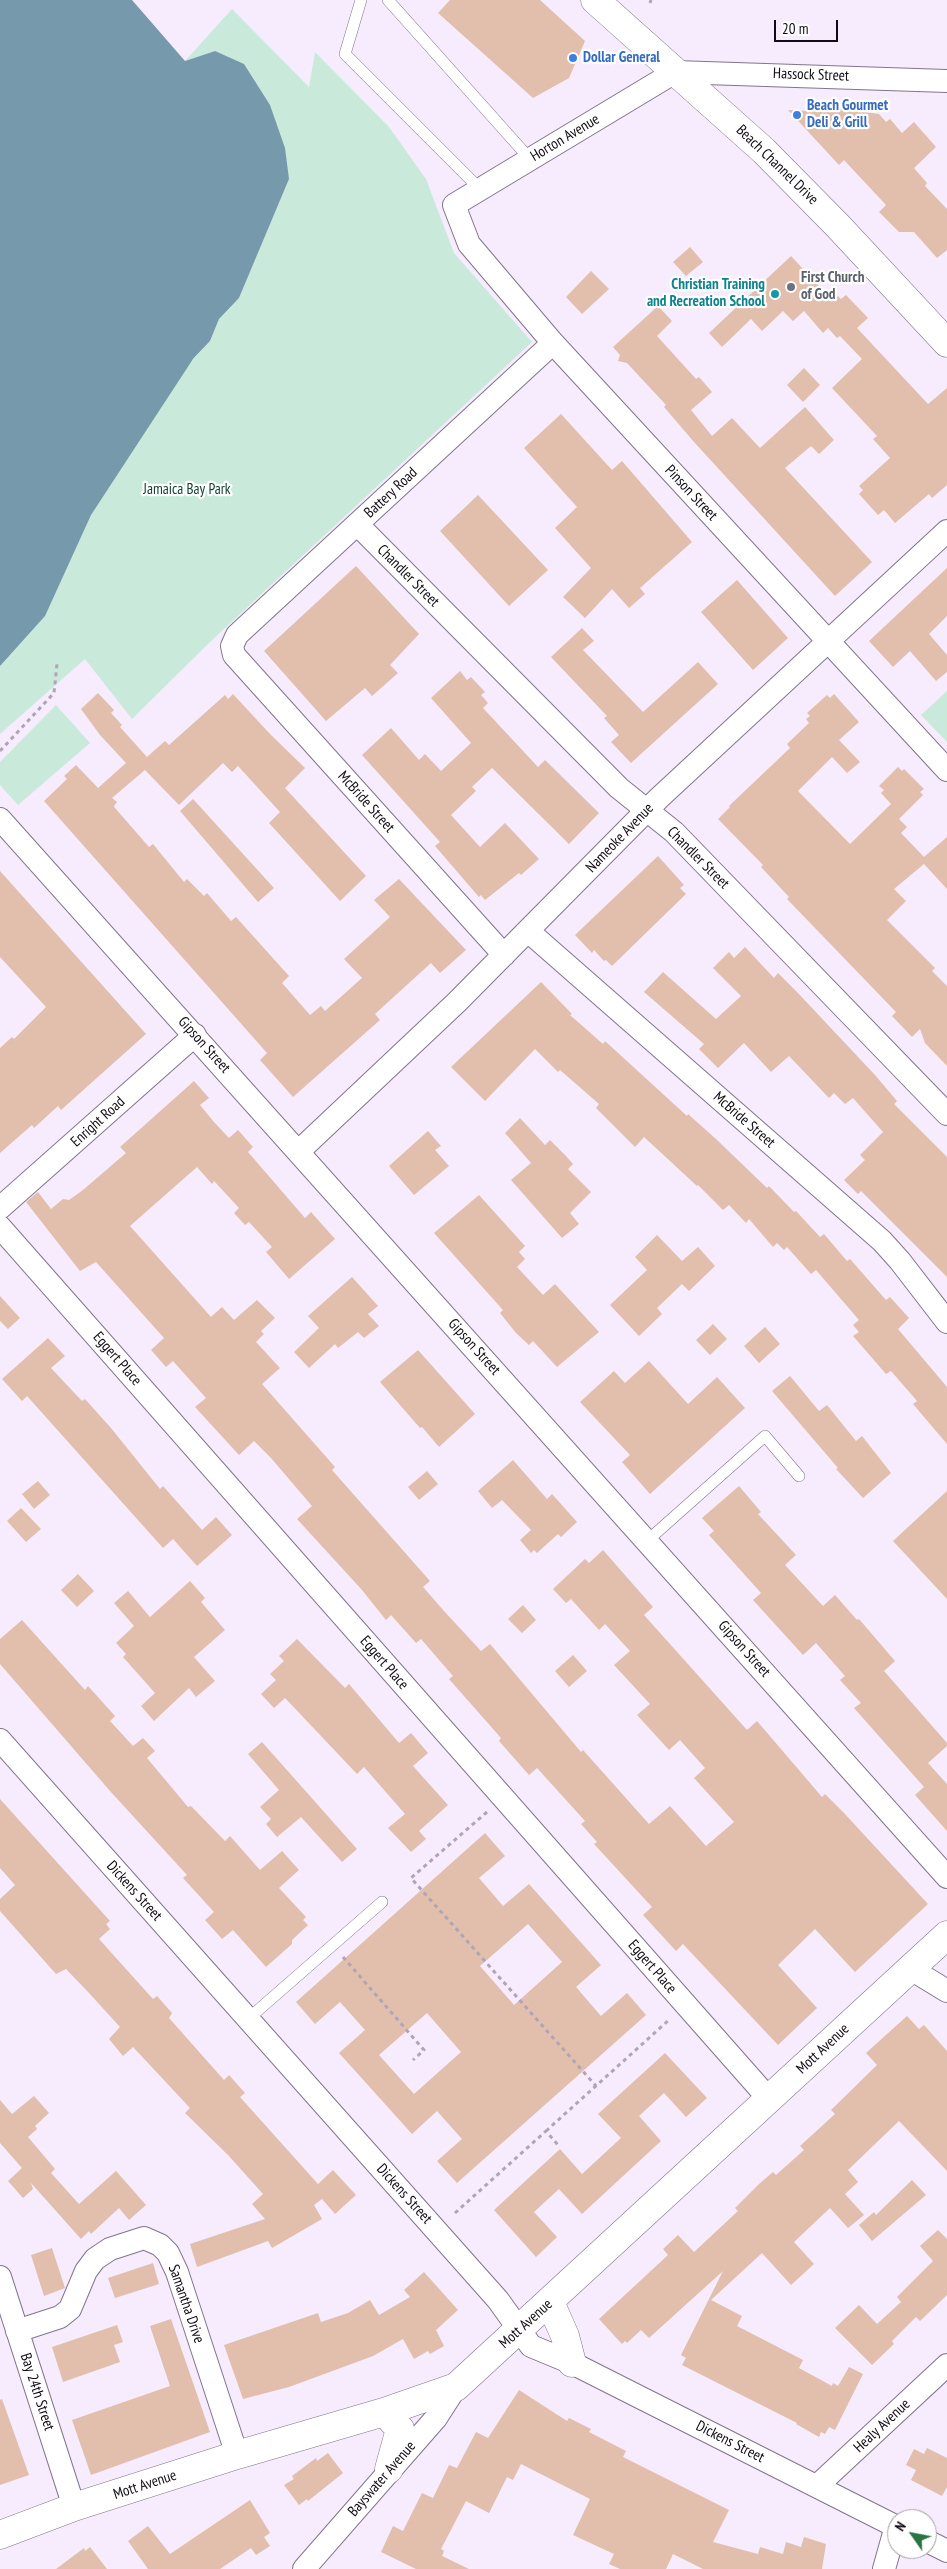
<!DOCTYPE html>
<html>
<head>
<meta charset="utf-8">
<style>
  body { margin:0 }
  #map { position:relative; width:947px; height:2569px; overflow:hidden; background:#f7ebfe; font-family:"PT Sans Narrow",sans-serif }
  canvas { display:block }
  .north { position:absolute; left:887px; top:2509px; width:50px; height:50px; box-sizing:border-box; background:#fff; border:1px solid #a09ea1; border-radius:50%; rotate:303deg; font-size:14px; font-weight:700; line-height:20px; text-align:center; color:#110c13 }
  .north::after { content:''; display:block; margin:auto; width:18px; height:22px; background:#297443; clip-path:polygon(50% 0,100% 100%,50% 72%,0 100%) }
  .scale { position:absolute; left:774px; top:20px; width:64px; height:22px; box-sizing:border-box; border:2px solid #110c13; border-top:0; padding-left:6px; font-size:15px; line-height:18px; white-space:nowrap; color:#110c13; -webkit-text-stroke:4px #fff; paint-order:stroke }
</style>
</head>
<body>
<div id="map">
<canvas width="947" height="2569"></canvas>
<div class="north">N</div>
<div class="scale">20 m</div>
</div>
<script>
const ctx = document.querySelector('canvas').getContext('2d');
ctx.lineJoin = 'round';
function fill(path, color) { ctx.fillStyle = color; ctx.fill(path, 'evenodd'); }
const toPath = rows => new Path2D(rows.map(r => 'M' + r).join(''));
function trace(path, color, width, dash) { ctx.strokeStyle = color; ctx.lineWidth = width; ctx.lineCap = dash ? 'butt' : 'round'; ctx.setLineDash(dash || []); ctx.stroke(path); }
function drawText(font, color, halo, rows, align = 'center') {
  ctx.font = font + ' "PT Sans Narrow",sans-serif'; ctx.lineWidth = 4.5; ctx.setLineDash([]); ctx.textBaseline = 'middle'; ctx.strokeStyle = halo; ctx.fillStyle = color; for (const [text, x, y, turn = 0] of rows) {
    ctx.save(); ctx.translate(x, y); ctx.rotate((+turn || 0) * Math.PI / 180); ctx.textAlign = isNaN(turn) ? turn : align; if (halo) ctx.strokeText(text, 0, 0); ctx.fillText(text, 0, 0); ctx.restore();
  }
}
const green = toPath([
  [232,9,309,87,315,52,389,127,426,179,454,253,532,342,210,642,132,719,85,659,0,734,0,511,122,373,193,360,210,341,219,319,239,298,289,179,215,51,185,61],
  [947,691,947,742,921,715],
  [56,705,90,743,18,805,0,785,0,762]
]);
const water = toPath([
  [0,0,132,0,185,61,215,51,244,64,270,105,285,148,289,179,239,298,219,319,210,341,193,359,91,515,45,616,0,666]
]);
const building = toPath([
  [450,0,540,0,585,41,569,78,533,98,438,13],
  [835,108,879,114,886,122,890,119,902,133,914,122,936,147,914,168,927,183,925,186,947,209,947,250,937,258,914,232,899,232,879,212,886,205,844,160,839,165,788,110,830,112],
  [690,247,703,262,686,276,673,262],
  [791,256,833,301,838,296,841,299,846,295,868,318,857,328,928,404,947,388,947,485,932,498,929,494,895,523,884,510,878,515,859,494,863,490,859,486,890,458,873,439,877,436,832,388,862,359,840,336,837,338,828,328,823,333,804,311,793,321,783,311,762,331,751,319,722,347,709,333],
  [591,271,609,289,582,314,566,297],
  [658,306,672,321,657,336,696,379,699,377,712,392,691,410,712,436,732,418,760,448,805,407,834,440,819,454,811,446,785,468,872,562,835,596,694,442,664,407,666,405,627,363,618,361,620,355,613,347],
  [804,368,820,385,803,402,787,385],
  [561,414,612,470,622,461,692,542,640,588,645,594,629,608,612,589,585,618,563,597,591,568,555,528,577,507,524,448],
  [478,495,548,570,509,606,440,531],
  [356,566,419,634,390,665,398,673,372,696,365,688,326,721,264,651],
  [947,568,947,616,929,634,947,655,947,672,936,681,910,651,893,667,869,641],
  [737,580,788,638,753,670,701,612],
  [582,628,594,641,583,650,643,712,698,662,718,684,631,763,611,742,619,735,604,718,607,716,551,657],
  [460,671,467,680,471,677,485,692,481,695,488,703,483,708,538,767,545,760,599,813,569,844,492,768,472,787,476,791,451,815,480,847,505,823,539,859,521,875,519,873,485,900,481,895,479,897,435,846,440,842,362,755,391,728,419,760,425,754,441,771,471,743,431,698],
  [98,693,114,710,111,713,122,725,120,727,147,757,165,741,169,745,225,695,228,699,233,694,270,734,305,768,285,788,366,876,340,901,269,823,280,812,238,766,232,772,223,763,179,805,145,770,112,798,117,802,114,806,115,808,149,847,153,844,184,882,187,879,204,896,207,893,231,921,236,917,289,976,282,983,310,1015,321,1006,325,1011,362,978,344,959,390,917,374,900,399,879,466,950,440,973,431,963,375,1014,380,1020,293,1097,260,1060,267,1053,44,801,67,779,64,776,76,765,98,788,126,763,100,735,81,709],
  [834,694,859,722,839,740,860,762,847,773,832,757,798,791,850,844,891,804,881,793,884,790,879,786,898,767,902,771,904,769,924,789,920,792,923,795,899,819,907,827,901,833,924,857,947,837,947,889,924,864,894,889,906,901,887,920,935,968,932,971,947,986,947,1066,925,1043,920,1029,912,1037,892,1016,896,1012,787,899,789,897,761,867,763,865,718,819,730,807,729,806,790,748,787,744,809,723,806,719,810,716,807,713,827,695,830,698],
  [193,799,274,888,258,902,180,811],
  [658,856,684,885,680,888,686,894,612,966,606,960,604,961,594,950,592,953,575,935],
  [0,871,146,1034,61,1110,58,1106,34,1128,32,1125,0,1153,0,1048,12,1037,14,1039,46,1007,0,957],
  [745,947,774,978,778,973,797,992,875,1075,897,1101,894,1104,947,1157,947,1277,861,1191,858,1194,844,1180,865,1160,860,1155,883,1132,853,1098,845,1104,834,1093,829,1098,789,1056,771,1072,744,1043,718,1068,699,1049,704,1044,644,992,663,972,716,1019,741,996,713,968,729,952,734,958],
  [541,982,572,1014,570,1015,603,1044,605,1041,687,1116,688,1114,716,1139,767,1188,769,1186,794,1212,796,1211,820,1237,824,1234,847,1261,850,1259,886,1300,890,1297,909,1318,898,1329,947,1387,947,1444,913,1404,917,1401,891,1371,886,1374,853,1336,859,1332,853,1325,859,1320,816,1270,811,1274,787,1247,784,1250,777,1243,773,1247,749,1219,746,1223,729,1205,723,1210,698,1185,697,1186,644,1137,635,1147,596,1108,599,1104,560,1070,558,1072,535,1049,485,1101,451,1067],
  [194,1081,209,1098,200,1105,214,1122,229,1138,238,1130,253,1147,248,1152,305,1218,311,1212,335,1239,289,1279,266,1252,272,1247,249,1222,245,1225,234,1213,239,1208,214,1181,212,1184,197,1167,130,1226,211,1317,222,1307,234,1320,257,1300,275,1318,261,1331,264,1334,256,1342,280,1368,262,1384,335,1467,332,1470,430,1581,423,1587,444,1611,481,1651,490,1644,581,1752,583,1750,649,1824,670,1806,706,1846,734,1822,694,1778,705,1768,680,1740,669,1750,637,1715,650,1704,614,1665,630,1651,605,1624,599,1630,571,1599,566,1603,553,1589,585,1559,589,1563,603,1550,653,1607,644,1615,747,1730,757,1721,822,1797,825,1794,844,1813,928,1904,855,1972,815,1929,778,1965,817,2008,778,2045,683,1944,676,1951,643,1915,652,1907,594,1844,597,1842,581,1824,585,1821,537,1768,529,1775,499,1741,501,1738,449,1679,453,1676,421,1639,416,1643,391,1615,386,1620,362,1590,297,1519,312,1506,271,1458,254,1441,239,1455,195,1407,206,1398,173,1361,166,1367,151,1350,164,1338,96,1262,80,1271,26,1202,38,1192,51,1209,63,1199,69,1200,83,1190,126,1153,120,1147],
  [520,1118,545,1145,550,1140,565,1155,573,1164,568,1169,591,1192,570,1213,579,1224,562,1238,511,1180,531,1163,505,1133],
  [428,1131,441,1146,435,1150,449,1166,414,1195,389,1166],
  [479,1195,525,1246,519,1252,525,1259,517,1267,543,1295,555,1284,599,1332,557,1367,533,1341,529,1345,516,1333,500,1313,503,1310,434,1233],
  [657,1235,682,1261,698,1247,715,1266,689,1291,682,1284,657,1308,662,1314,639,1336,610,1305,647,1270,635,1257],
  [352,1277,378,1306,368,1314,379,1326,364,1338,358,1332,338,1348,335,1344,309,1368,294,1352,319,1328,308,1316],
  [0,1296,20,1318,8,1329,0,1321],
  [713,1324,727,1339,710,1355,696,1340],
  [765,1327,780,1344,759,1363,744,1346],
  [48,1338,65,1356,51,1368,82,1401,85,1399,111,1428,160,1489,163,1486,202,1530,216,1517,232,1535,197,1566,173,1539,163,1548,27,1396,22,1401,2,1379],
  [418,1350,475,1414,439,1447,422,1427,420,1428,380,1382],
  [649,1361,688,1404,717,1377,745,1408,650,1494,622,1462,630,1455,580,1402,614,1371,625,1383],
  [790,1376,819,1411,827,1405,856,1441,862,1436,891,1473,863,1498,836,1469,838,1468,772,1391],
  [513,1460,547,1499,552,1494,577,1522,561,1537,558,1534,537,1553,534,1550,531,1553,520,1540,531,1530,502,1500,492,1508,478,1491],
  [427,1471,438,1484,419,1500,408,1487],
  [38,1481,50,1495,34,1509,22,1494],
  [739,1486,761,1512,758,1514,796,1555,785,1565,823,1606,835,1595,857,1620,859,1619,895,1661,884,1671,947,1743,947,1746,928,1763,947,1784,947,1831,915,1795,924,1787,854,1708,861,1703,840,1680,845,1676,816,1643,803,1655,753,1600,761,1593,709,1535,714,1531,702,1518],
  [947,1491,947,1599,893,1541],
  [21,1508,41,1529,26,1542,7,1521],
  [78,1574,94,1591,77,1607,61,1590],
  [190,1581,205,1598,201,1602,225,1630,194,1657,215,1681,196,1697,189,1688,154,1721,141,1706,155,1693,123,1657,126,1654,116,1643,134,1626,114,1603,128,1591,150,1617],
  [523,1605,536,1620,522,1633,508,1619],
  [22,1620,85,1690,88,1686,115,1716,110,1721,133,1746,143,1738,155,1751,147,1758,188,1807,191,1806,225,1841,230,1836,260,1870,282,1851,299,1870,279,1888,306,1917,303,1920,308,1925,292,1940,292,1944,266,1967,233,1930,222,1939,205,1920,214,1912,183,1878,187,1875,110,1791,0,1664,0,1639],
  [297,1639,345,1688,349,1684,399,1743,411,1733,428,1753,413,1766,448,1805,419,1831,426,1839,411,1852,388,1828,405,1814,364,1767,357,1774,285,1698,274,1708,261,1694,276,1680,270,1674,284,1661,279,1656],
  [573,1655,587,1671,569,1687,555,1671],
  [262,1742,357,1849,342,1862,301,1817,277,1837,266,1824,271,1819,260,1807,279,1790,248,1754],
  [0,1799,110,1921,106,1924,110,1929,99,1939,153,1999,157,1996,172,2013,169,2018,224,2080,229,2075,245,2093,240,2097,318,2184,333,2170,356,2195,335,2214,322,2199,314,2205,322,2219,272,2248,268,2241,197,2267,190,2244,265,2219,252,2204,263,2194,228,2155,185,2113,190,2108,133,2047,123,2056,109,2039,120,2027,89,1993,66,1969,56,1974,0,1911,0,1899,15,1885,0,1868],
  [485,1833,505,1856,479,1878,503,1906,529,1884,601,1965,576,1987,601,2016,627,1993,646,2015,457,2183,437,2161,462,2139,437,2111,412,2134,339,2053,365,2030,340,2002,315,2024,296,2002],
  [528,1924,562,1962,514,2005,480,1966],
  [427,2013,461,2052,414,2094,379,2055],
  [907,2016,919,2029,924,2025,947,2051,947,2171,899,2121,848,2170,858,2182,845,2194,864,2215,848,2228,830,2208,794,2242,814,2264,791,2285,762,2253,711,2300,742,2316,737,2326,803,2360,799,2368,832,2386,833,2383,838,2386,849,2367,863,2374,835,2430,829,2427,825,2434,821,2432,819,2437,796,2424,797,2423,682,2365,686,2358,681,2355,723,2271,649,2338,641,2330,627,2343,625,2341,622,2344,599,2319,668,2255,663,2249,678,2235,694,2252,738,2211,735,2208,759,2184,773,2172,776,2175,804,2150,800,2146,835,2114,831,2110,877,2065,866,2053],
  [665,2053,707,2098,686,2117,664,2093,639,2116,661,2141,582,2214,559,2189,534,2212,557,2237,536,2257,494,2210,560,2149,582,2174,621,2138,598,2114],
  [34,2096,49,2113,35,2126,37,2129,28,2137,55,2169,51,2173,79,2204,116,2171,146,2205,129,2220,119,2208,91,2234,89,2231,81,2239,31,2183,33,2189,23,2198,8,2181,22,2168,0,2143,0,2100,12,2114],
  [912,2180,926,2195,872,2241,859,2225,874,2212,876,2215],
  [938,2230,947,2239,947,2295,920,2321,916,2317,892,2341,894,2344,872,2365,835,2328,859,2305,877,2324,901,2302,897,2297,933,2261,920,2246],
  [52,2248,65,2288,44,2296,31,2255],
  [153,2263,159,2284,115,2298,108,2278],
  [424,2272,458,2310,436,2330,444,2346,430,2354,428,2351,414,2359,403,2339,373,2356,289,2387,243,2399,224,2345,318,2313,321,2322,348,2313,370,2300,379,2315,410,2297,404,2290],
  [171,2319,210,2432,91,2475,72,2420,170,2386,150,2326],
  [117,2325,123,2342,114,2345,120,2362,63,2382,52,2347],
  [519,2390,567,2421,569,2418,591,2429,589,2432,626,2451,623,2457,729,2510,713,2542,758,2554,760,2547,783,2554,786,2542,801,2547,804,2537,826,2544,822,2569,703,2569,673,2554,666,2569,620,2569,609,2564,614,2554,573,2535,590,2499,521,2464,513,2480,507,2477,489,2513,466,2501,441,2549,444,2551,442,2556,469,2569,416,2569,381,2552,393,2526,403,2531,422,2493,433,2498,449,2465,457,2468,476,2432,488,2438],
  [2,2399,29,2475,0,2485,0,2400],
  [927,2448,947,2458,947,2487,942,2496,911,2480,916,2470,906,2465,914,2449,924,2454],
  [328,2453,343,2473,308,2501,307,2499,299,2505,284,2485,294,2479,292,2476,316,2458,317,2461],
  [250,2500,270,2533,264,2537,270,2546,256,2555,251,2548,220,2569,148,2569,128,2541,148,2526,170,2554],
  [90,2547,107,2569,56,2569,84,2548,85,2551]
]);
const path = toPath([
  [650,3,651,0],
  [0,751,54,693,57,664],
  [487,1812,411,1878,596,2086],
  [343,1957,424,2050,413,2060],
  [546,2131,670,2019],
  [455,2213,546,2131,558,2145]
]);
const lane = toPath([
  [361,0,345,54,480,189],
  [388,0,530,159],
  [647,1541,765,1436,799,1476],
  [248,2019,382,1902]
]);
const street = toPath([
  [947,81,675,72,454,205,469,244,553,343,947,770],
  [357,524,619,788,674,832,947,1114],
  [0,819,947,1877],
  [528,931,882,1241,900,1261,947,1322],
  [504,955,234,655,232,646,237,635,553,343],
  [299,1151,457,1002,659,798,947,531],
  [0,1208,195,1035],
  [0,1227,769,2099],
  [0,1740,498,2300,531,2346,572,2363,897,2527],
  [911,1969,947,1991],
  [0,2277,74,2507],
  [17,2331,60,2317,70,2309,86,2271,95,2259,110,2249,144,2238,160,2245,168,2253,177,2272,237,2455],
  [817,2486,947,2365],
  [927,2541,947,2551],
  [304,2569,436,2418,456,2387],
  [884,2569,896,2526]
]);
const secondary = toPath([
  [550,2302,565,2336,572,2363],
  [384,2412,400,2429,389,2469],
  [0,2535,74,2507,237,2455,384,2412,456,2387,947,1935]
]);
const primary = toPath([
  [595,0,764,151,838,226,947,343]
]);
const markers = [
  [573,58,5,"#3f7fe0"],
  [797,115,5,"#3f7fe0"],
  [791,287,5,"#6b7280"],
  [775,294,5,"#0f9aa8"]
];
const shopNames = [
  ["Dollar General",583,58],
  ["Beach Gourmet",807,106],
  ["Deli & Grill",807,123]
];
const streetNames = [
  ["Hassock Street",811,75,2],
  ["Horton Avenue",565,138,-31],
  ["Beach Channel Drive",777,165,44],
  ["Battery Road",391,493,-43],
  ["Pinson Street",691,493,47],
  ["Chandler Street",408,576,45],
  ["McBride Street",366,802,48],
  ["Nameoke Avenue",620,838,-46],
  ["Chandler Street",698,858,45],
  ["Gipson Street",204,1045,48],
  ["McBride Street",744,1120,41],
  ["Enright Road",98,1122,-42],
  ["Gipson Street",474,1347,48],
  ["Eggert Place",117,1359,49],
  ["Gipson Street",744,1649,48],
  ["Eggert Place",384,1663,49],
  ["Dickens Street",134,1891,48],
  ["Eggert Place",652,1967,49],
  ["Mott Avenue",823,2049,-43],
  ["Dickens Street",404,2194,48],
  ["Samantha Drive",186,2304,71],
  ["Mott Avenue",526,2324,-42],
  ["Bay 24th Street",37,2392,72],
  ["Healy Avenue",882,2426,-43],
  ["Dickens Street",730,2442,27],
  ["Bayswater Avenue",382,2479,-49],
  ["Mott Avenue",145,2485,-18]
];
const worshipNames = [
  ["First Church",801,278],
  ["of God",801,295]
];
const cultureNames = [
  ["Christian Training",765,285],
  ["and Recreation School",765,302]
];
const parkNames = [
  ["Jamaica Bay Park",187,490]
];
fill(green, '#c9eada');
fill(water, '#7799ac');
fill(building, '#e1bfac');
trace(lane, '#83758a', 12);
trace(street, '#83758a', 24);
trace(secondary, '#83758a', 29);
trace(primary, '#83758a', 29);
trace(path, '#afa5b4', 3, [4, 4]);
trace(lane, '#fff', 11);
trace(street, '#fff', 22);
trace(secondary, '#fff', 28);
trace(primary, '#fff', 28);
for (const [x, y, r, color] of markers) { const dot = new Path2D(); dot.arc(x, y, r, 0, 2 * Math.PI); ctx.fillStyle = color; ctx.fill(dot); trace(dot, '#fff', 2); }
drawText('bold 15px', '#366cbe', '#fff', shopNames, 'left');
drawText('15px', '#110c13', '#fff', streetNames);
drawText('bold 15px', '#5b616d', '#fff', worshipNames, 'left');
drawText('bold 15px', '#0d838f', '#fff', cultureNames, 'right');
drawText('15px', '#124230', '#fff', parkNames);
</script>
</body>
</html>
